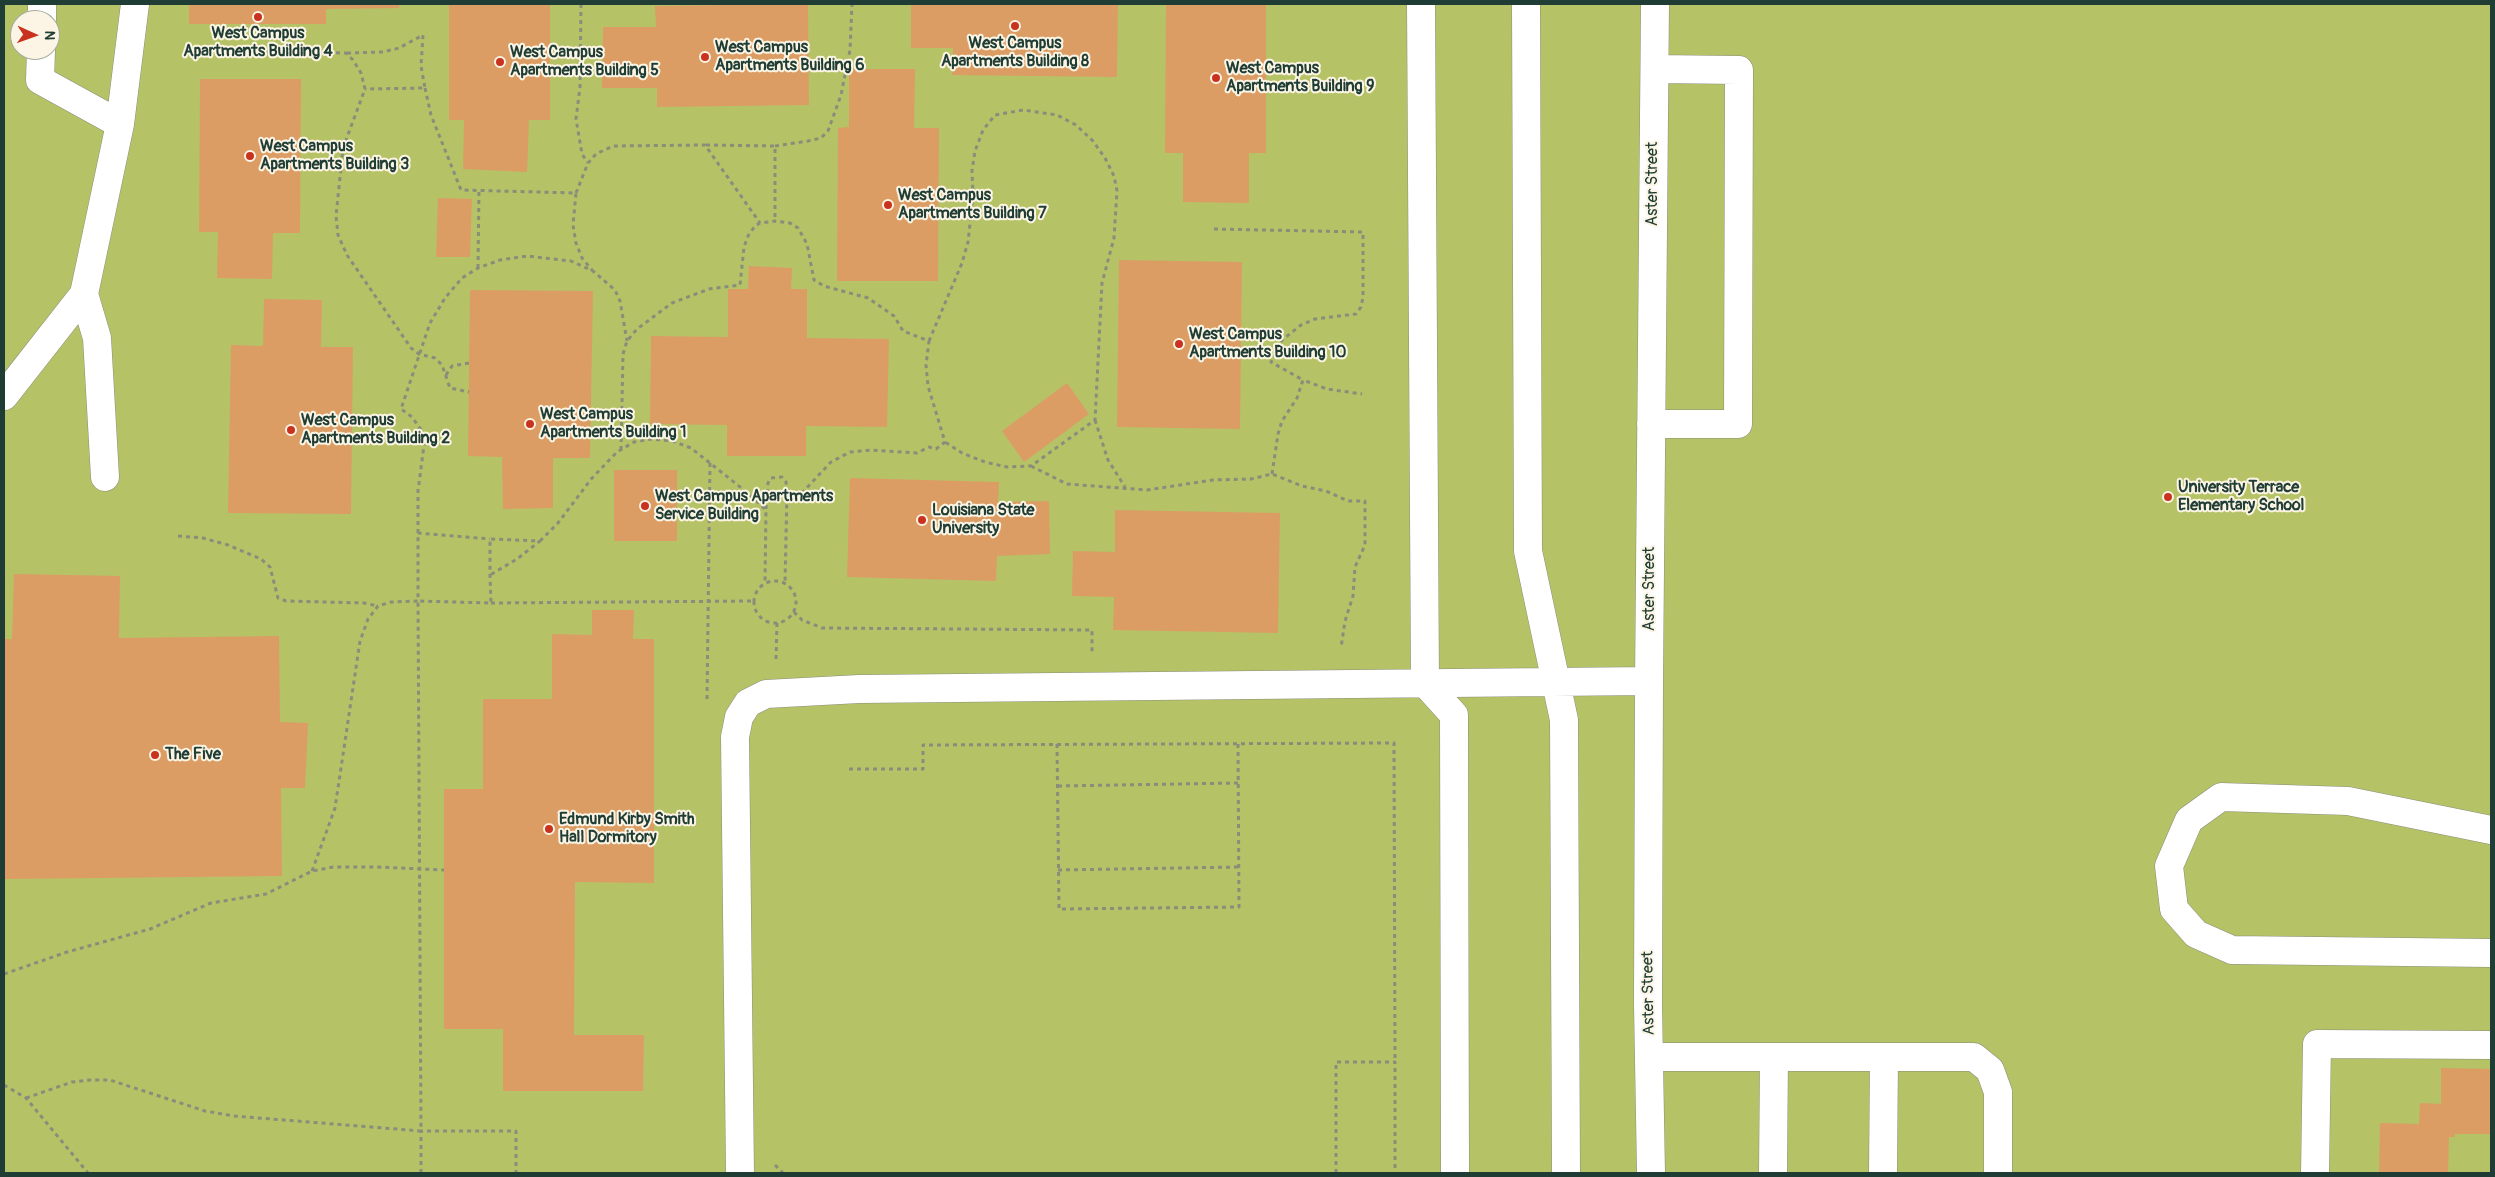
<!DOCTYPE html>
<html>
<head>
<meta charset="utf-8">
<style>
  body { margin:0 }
  #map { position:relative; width:2495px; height:1177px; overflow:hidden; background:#f3dfc0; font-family:Pangolin,sans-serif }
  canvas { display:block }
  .frame { position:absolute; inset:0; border:5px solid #1f3d34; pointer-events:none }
  .north { position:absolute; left:10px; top:10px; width:50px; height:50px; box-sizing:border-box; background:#fcf5e5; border:1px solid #a4ab9e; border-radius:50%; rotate:92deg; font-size:14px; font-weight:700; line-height:20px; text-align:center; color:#1f3d34 }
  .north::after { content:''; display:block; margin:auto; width:18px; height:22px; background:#c8321e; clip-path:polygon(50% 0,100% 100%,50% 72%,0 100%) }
</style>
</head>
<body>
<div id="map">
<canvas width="2495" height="1177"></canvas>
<div class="frame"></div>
<div class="north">N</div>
</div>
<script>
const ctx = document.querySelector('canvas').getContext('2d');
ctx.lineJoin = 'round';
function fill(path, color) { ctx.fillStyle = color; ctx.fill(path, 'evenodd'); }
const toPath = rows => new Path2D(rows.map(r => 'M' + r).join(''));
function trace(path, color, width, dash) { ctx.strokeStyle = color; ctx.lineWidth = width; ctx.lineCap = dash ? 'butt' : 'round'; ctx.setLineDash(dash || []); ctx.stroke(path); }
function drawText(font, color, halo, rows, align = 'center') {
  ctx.font = font + ' Pangolin,sans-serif'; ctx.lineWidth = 4; ctx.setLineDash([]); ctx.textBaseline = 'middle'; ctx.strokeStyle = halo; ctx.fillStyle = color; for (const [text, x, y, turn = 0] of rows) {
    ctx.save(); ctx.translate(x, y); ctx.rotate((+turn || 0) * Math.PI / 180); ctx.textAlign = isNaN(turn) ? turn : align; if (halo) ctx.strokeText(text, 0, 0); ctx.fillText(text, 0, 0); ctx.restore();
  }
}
const green = toPath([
  [4,4,2491,4,2491,1173,4,1173],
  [20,20,50,20,50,50,20,50]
]);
const building = toPath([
  [189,4,399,4,399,8,326,9,326,24,189,24],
  [449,4,550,4,550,120,529,120,527,172,463,169,464,120,449,120],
  [808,4,809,105,657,107,657,88,602,88,603,27,656,27,655,6],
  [911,4,1118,4,1117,77,952,75,953,48,911,48],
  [1166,4,1266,4,1266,153,1249,153,1249,203,1183,202,1183,153,1165,153],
  [849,69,915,69,914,128,939,128,938,281,837,281,838,128,849,127],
  [200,79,301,79,300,233,273,233,272,279,217,278,218,232,199,232],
  [438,198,472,199,470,257,436,257],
  [1119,260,1242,262,1240,429,1117,427],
  [749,266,792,268,791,289,807,289,807,338,889,339,887,427,806,426,806,456,727,456,727,425,650,424,651,336,728,337,728,289,748,289],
  [470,290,593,291,590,458,553,458,553,508,503,509,502,457,468,456],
  [264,299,322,300,321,347,353,347,351,514,228,513,231,345,263,346],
  [1067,383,1089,414,1024,462,1002,431],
  [614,470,677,470,677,541,614,541],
  [850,478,999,482,998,502,1049,501,1050,554,997,556,996,581,847,577],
  [1115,510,1280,513,1278,633,1113,630,1114,597,1072,596,1073,551,1115,552],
  [14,574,120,576,119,638,279,636,280,722,308,723,305,788,281,788,282,876,4,879,4,639,12,639],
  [592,610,634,610,633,639,654,639,654,883,575,882,574,1035,644,1035,643,1091,503,1091,503,1029,444,1029,444,789,483,789,483,699,552,699,552,634,592,635],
  [2441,1068,2491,1069,2491,1134,2455,1134,2455,1137,2449,1137,2448,1173,2379,1173,2380,1123,2419,1124,2420,1103,2441,1104]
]);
const path = toPath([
  [581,4,580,87,576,119,582,154,588,163],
  [192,51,346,53,353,60,361,73,365,89,343,148,336,216,338,235,347,255,411,348,419,354,435,358,442,365,450,388,469,392],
  [347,53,383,52,399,48,423,35,421,66,425,88,365,89],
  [425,88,431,115,461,190,576,193,573,225,576,243,582,258,592,270],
  [706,145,775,146,775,221],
  [775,146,808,141,821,138,828,131,841,95,850,50,852,4],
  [576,193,588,163,596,154,613,146,705,145,760,223],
  [1214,229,1363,232,1363,297,1361,307,1356,314,1315,319,1301,325,1282,340,1271,362,1303,380],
  [478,268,479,190],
  [929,341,962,263,968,242,973,196,972,171,975,151,983,130,995,115,1023,110,1057,115,1076,125,1093,141,1105,158,1114,176,1117,191,1114,238,1102,283,1095,420,1031,466,1007,467,985,462,962,453,945,442],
  [446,375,452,366,469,363],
  [1095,420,1108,460,1125,487],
  [621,450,623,354,627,341,637,329,672,303,709,289,740,285,744,247,748,236,755,226,760,223,775,221,790,223,798,228,807,244,814,280,824,286,868,298,894,316,903,331,929,341,926,365,928,386,945,442,936,449,929,447,917,453,871,450,850,452,831,462,801,494,787,495],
  [1031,466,1067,484,1147,490,1213,480,1251,479,1272,474,1302,486,1326,491,1348,501,1365,501,1365,545,1355,567,1353,596,1345,621,1341,648],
  [1272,474,1278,434,1282,421,1297,398,1303,380,1327,389,1362,394],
  [766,509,768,483,771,478,782,477,786,482,787,491,785,583],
  [418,533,418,491,424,445,422,431,412,417,401,409,430,323,445,298,462,278,478,268,500,260,527,256,571,261,593,271,615,290,620,301,627,341],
  [178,536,203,538,228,545,261,559,270,567,278,598,286,601,364,603,378,606],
  [540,541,558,523,592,478,617,452,634,442,652,439,672,441,691,448,749,494,766,510,765,583],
  '754 602a21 21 0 1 1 42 0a21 21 0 1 1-42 0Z',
  [491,603,754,601],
  [794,612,802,620,822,628,1092,630,1092,653],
  [776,659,777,623],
  [707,699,710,463],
  [1057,744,1059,909,1239,907,1238,744],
  [849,769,923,769,923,745,1394,743,1395,1062],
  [1058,786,1238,783],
  [1058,870,1239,867],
  [312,871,335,808,360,641,368,619,378,606,391,602,418,601,418,533,490,539],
  [4,974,67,952,150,929,211,903,266,894,312,871,333,867,378,867,444,870],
  [4,1085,26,1098,88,1173],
  [26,1098,72,1082,90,1080,110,1080,205,1111,234,1116,421,1131,418,601,491,603,490,575,490,539,540,541,517,559,490,575],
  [775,1165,783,1173],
  [421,1173,421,1131,516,1131,516,1173],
  [1336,1173,1336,1062,1395,1062,1395,1173]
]);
const minor = toPath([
  [1421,4,1425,683,1454,715,1455,1173],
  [1526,4,1528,551,1564,720,1566,1173],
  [42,20,42,4],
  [41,50,40,80,120,124],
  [84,294,97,338,105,477],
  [4,396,84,294,120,124,135,4],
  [1651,424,1738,424,1739,70,1655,69],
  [2491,830,2348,801,2221,797,2189,820,2169,866,2174,909,2196,934,2232,950,2491,953],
  [1650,1057,1974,1057,1990,1070,1998,1092,1998,1173],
  [740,1173,735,737,739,717,748,703,766,694,859,689,1649,681],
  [1651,1173,1648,1005,1649,681,1655,4],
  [1773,1173,1774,1058],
  [1883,1173,1884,1058],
  [2315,1173,2317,1044,2491,1045]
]);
const markers = [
  [258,17,5,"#c8321e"],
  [1015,26,5,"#c8321e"],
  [705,57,5,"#c8321e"],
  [500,62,5,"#c8321e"],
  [1216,78,5,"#c8321e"],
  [250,156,5,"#c8321e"],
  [888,205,5,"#c8321e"],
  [1179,344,5,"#c8321e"],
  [530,424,5,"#c8321e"],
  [291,430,5,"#c8321e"],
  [2168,497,5,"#c8321e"],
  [645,506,5,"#c8321e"],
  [922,520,5,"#c8321e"],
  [155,755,5,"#c8321e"],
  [549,829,5,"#c8321e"]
];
const poiNames = [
  ["West Campus",258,34,"center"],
  ["Apartments Building 4",258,52,"center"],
  ["West Campus",1015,44,"center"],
  ["Apartments Building 8",1015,62,"center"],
  ["West Campus",715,48],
  ["Apartments Building 6",715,66],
  ["West Campus",510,53],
  ["Apartments Building 5",510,71],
  ["West Campus",1226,69],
  ["Apartments Building 9",1226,87],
  ["West Campus",260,147],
  ["Apartments Building 3",260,165],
  ["West Campus",898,196],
  ["Apartments Building 7",898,214],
  ["West Campus",1189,335],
  ["Apartments Building 10",1189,353],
  ["West Campus",540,415],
  ["Apartments Building 1",540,433],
  ["West Campus",301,421],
  ["Apartments Building 2",301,439],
  ["University Terrace",2178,488],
  ["Elementary School",2178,506],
  ["West Campus Apartments",655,497],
  ["Service Building",655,515],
  ["Louisiana State",932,511],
  ["University",932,529],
  ["The Five",165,755],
  ["Edmund Kirby Smith",559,820],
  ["Hall Dormitory",559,838]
];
const streetNames = [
  ["Aster Street",1653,184,-90],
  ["Aster Street",1650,589,-90],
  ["Aster Street",1649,993,-91]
];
fill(green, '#b5c366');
fill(building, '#dc9d65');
trace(minor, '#898e7a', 29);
trace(path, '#898e7a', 3, [4, 4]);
trace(minor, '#fff', 28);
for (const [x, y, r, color] of markers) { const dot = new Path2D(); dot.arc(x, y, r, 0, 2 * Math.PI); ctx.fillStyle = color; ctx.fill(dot); trace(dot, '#fcf5e5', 2); }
drawText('bold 16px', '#1f3d34', '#fcf5e5', poiNames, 'left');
drawText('16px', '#1f3d34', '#fcf5e5', streetNames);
</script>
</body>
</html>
